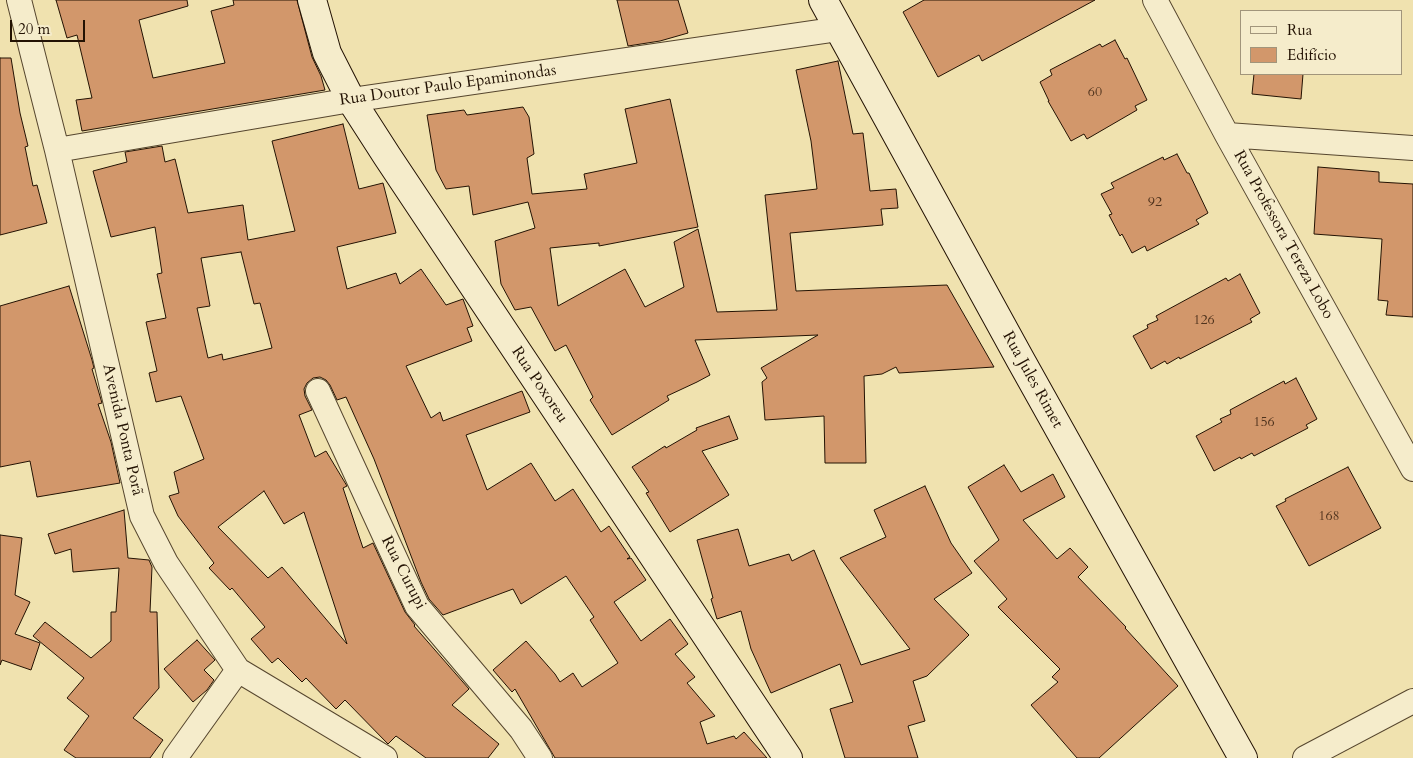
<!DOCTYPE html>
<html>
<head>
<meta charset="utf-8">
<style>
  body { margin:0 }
  #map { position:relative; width:1413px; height:758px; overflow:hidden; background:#f0e2af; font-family:Cardo,serif }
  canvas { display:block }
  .legend { position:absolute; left:1240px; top:10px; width:162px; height:65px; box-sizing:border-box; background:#f5eccb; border:1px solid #a1957b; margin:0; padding:6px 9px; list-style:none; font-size:15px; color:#231203 }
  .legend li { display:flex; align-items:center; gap:10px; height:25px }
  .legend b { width:25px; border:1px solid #a1957b }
  .scale { position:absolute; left:10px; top:20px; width:75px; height:22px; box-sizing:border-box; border:2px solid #231203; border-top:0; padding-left:6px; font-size:15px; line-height:18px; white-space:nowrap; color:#231203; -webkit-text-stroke:4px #f5eccb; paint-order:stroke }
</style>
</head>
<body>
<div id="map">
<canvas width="1413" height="758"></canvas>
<ul class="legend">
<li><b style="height:6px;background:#f5eccb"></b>Rua</li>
<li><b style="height:14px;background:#d2976b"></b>Edifício</li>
</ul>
<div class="scale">20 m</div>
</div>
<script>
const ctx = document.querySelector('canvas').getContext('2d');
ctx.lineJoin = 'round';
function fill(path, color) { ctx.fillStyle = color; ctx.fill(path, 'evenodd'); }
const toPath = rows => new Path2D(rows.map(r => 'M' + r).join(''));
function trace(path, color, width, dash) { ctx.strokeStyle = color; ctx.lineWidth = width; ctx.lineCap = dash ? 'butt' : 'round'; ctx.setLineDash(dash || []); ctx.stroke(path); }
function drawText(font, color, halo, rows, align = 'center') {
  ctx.font = font + ' Cardo,serif'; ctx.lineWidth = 4.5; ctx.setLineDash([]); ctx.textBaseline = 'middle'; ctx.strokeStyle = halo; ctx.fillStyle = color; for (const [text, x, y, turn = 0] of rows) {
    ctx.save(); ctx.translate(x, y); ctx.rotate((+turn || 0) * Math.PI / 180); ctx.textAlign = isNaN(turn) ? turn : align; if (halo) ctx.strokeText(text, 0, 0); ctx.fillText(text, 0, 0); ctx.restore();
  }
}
const building = toPath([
  [56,0,187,0,188,6,139,20,153,78,225,63,211,11,234,5,233,0,297,0,312,57,321,76,325,90,82,131,76,100,92,98,77,35,67,38,56,0],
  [617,0,678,0,688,33,660,41,628,46,617,0],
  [924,0,1095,0,982,61,979,55,938,77,903,12,924,0],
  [1115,40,1125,59,1127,58,1147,100,1135,106,1137,110,1087,139,1084,134,1071,141,1048,101,1049,101,1040,82,1052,75,1050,70,1100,44,1102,47,1115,40],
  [0,58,11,58,20,113,28,146,25,147,33,186,37,185,47,223,0,235,0,58],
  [838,61,853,134,863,133,870,191,896,189,898,208,881,209,883,225,790,233,796,291,947,285,994,367,899,373,896,367,882,374,864,376,866,463,825,463,824,416,765,420,762,382,767,378,761,368,818,335,695,340,710,375,697,382,667,396,669,400,612,435,590,400,593,397,566,345,555,351,531,307,515,310,501,284,495,241,535,228,528,202,473,215,469,186,446,189,436,170,427,115,464,110,467,115,523,107,529,117,534,154,527,158,532,194,587,189,584,174,637,163,625,109,670,99,698,227,599,246,599,243,550,248,558,306,625,269,645,307,684,287,674,242,698,229,717,312,777,310,765,195,817,189,811,141,796,70,838,61],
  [1254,74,1303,74,1301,99,1252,94,1254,74],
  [343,124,359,189,383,183,396,233,337,247,347,289,396,273,400,284,421,269,446,305,463,299,473,326,467,328,472,341,406,366,431,418,440,412,443,421,522,391,530,412,466,435,487,490,531,463,555,501,573,489,601,532,609,526,630,557,627,559,631,558,646,580,614,602,641,641,670,619,688,644,675,654,695,677,687,683,715,716,700,722,707,744,734,736,736,739,744,732,767,758,555,758,515,689,512,692,493,670,526,641,555,674,560,682,573,673,582,687,618,663,590,620,594,617,566,576,521,604,513,589,443,615,429,599,421,582,374,459,346,397,337,400,330,385,326,380,320,377,313,378,307,383,304,389,305,396,312,410,299,415,315,457,326,451,347,486,343,488,363,548,373,543,405,612,415,625,414,626,469,689,452,705,499,744,488,758,426,758,396,736,388,744,345,700,336,709,306,678,302,682,278,658,272,663,251,639,265,627,232,588,230,590,209,568,214,563,178,516,169,496,179,493,174,472,204,459,181,396,156,402,149,373,157,371,146,322,166,318,157,274,162,273,155,227,111,237,93,171,127,162,125,152,162,146,165,162,175,159,188,213,243,205,248,240,295,231,272,141,343,124],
  [241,252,254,304,260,303,272,348,223,360,222,354,208,358,197,308,210,306,201,258,241,252],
  [264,491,284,524,304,512,347,644,282,567,268,578,218,527,264,491],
  [1177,154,1187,173,1189,173,1208,213,1196,220,1199,224,1147,251,1145,246,1132,253,1122,234,1120,236,1109,215,1112,214,1101,194,1114,188,1111,183,1163,157,1164,160,1177,154],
  [1318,167,1379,172,1379,182,1413,184,1413,317,1386,315,1388,301,1378,300,1382,239,1314,234,1318,167],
  [1240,274,1260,313,1250,319,1252,322,1180,359,1179,357,1167,364,1165,361,1151,369,1133,336,1148,328,1147,325,1158,320,1156,316,1226,278,1228,281,1240,274],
  [69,286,92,360,94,368,92,369,102,403,98,404,111,442,120,483,37,497,30,461,0,467,0,306,69,286],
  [1296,378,1317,419,1306,425,1308,428,1254,456,1252,453,1241,459,1240,457,1214,471,1196,436,1222,422,1220,419,1231,414,1230,410,1284,381,1285,384,1296,378],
  [729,416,738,439,702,451,729,495,670,532,646,493,649,492,632,467,665,446,666,448,697,430,696,428,729,416],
  [1004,465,1021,492,1053,474,1065,497,1023,520,1057,559,1070,548,1088,567,1078,577,1126,627,1125,628,1178,686,1099,758,1077,758,1031,705,1058,682,1052,677,1060,669,998,607,1007,599,974,561,999,540,968,487,1004,465],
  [1348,467,1381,528,1309,566,1276,506,1286,501,1285,499,1348,467],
  [925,486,951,543,972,573,934,599,969,635,927,676,913,681,925,721,908,726,918,758,845,758,830,709,853,702,840,664,771,693,751,649,741,611,717,619,711,599,713,598,697,540,738,529,749,566,789,554,792,561,814,550,861,665,910,649,840,558,886,537,874,510,925,486],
  [124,510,128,558,149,560,152,567,150,612,157,612,159,688,133,718,163,740,150,758,76,758,64,750,89,716,67,698,84,678,33,636,45,622,91,658,111,641,111,612,116,612,119,568,73,572,71,549,55,554,48,534,124,510],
  [0,535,22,538,15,595,30,602,15,634,40,643,31,670,2,660,0,665,0,535],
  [197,640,215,660,204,670,214,680,207,690,193,702,164,669,197,640]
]);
const street = toPath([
  [19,0,57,150,142,516,166,563,238,670,385,758],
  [1155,0,1227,135,1413,469],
  [1227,135,1413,148],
  [57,150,351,100,839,29],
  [318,391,417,606,521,729,540,758],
  [175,758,238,670],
  [1305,758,1413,701]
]);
const secondary = toPath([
  [312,0,327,53,351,100,387,156,788,758],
  [823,0,1020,359,1243,758]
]);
const numberNames = [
  ["60",1095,93],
  ["92",1155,203],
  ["126",1204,321],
  ["156",1264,423],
  ["168",1329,517]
];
const streetNames = [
  ["Rua Doutor Paulo Epaminondas",448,86,-8],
  ["Rua Professora Tereza Lobo",1283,235,61],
  ["Rua Jules Rimet",1032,380,61],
  ["Rua Poxoreu",539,385,56],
  ["Avenida Ponta Porã",122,430,77],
  ["Rua Curupi",403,573,63]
];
fill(building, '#d2976b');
trace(building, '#231203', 1);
trace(street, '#56462e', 26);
trace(secondary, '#231203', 30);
trace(street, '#f5eccb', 24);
trace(secondary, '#f5eccb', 28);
drawText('14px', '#4f331d', null, numberNames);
drawText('16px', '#231203', '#f5eccb', streetNames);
</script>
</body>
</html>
